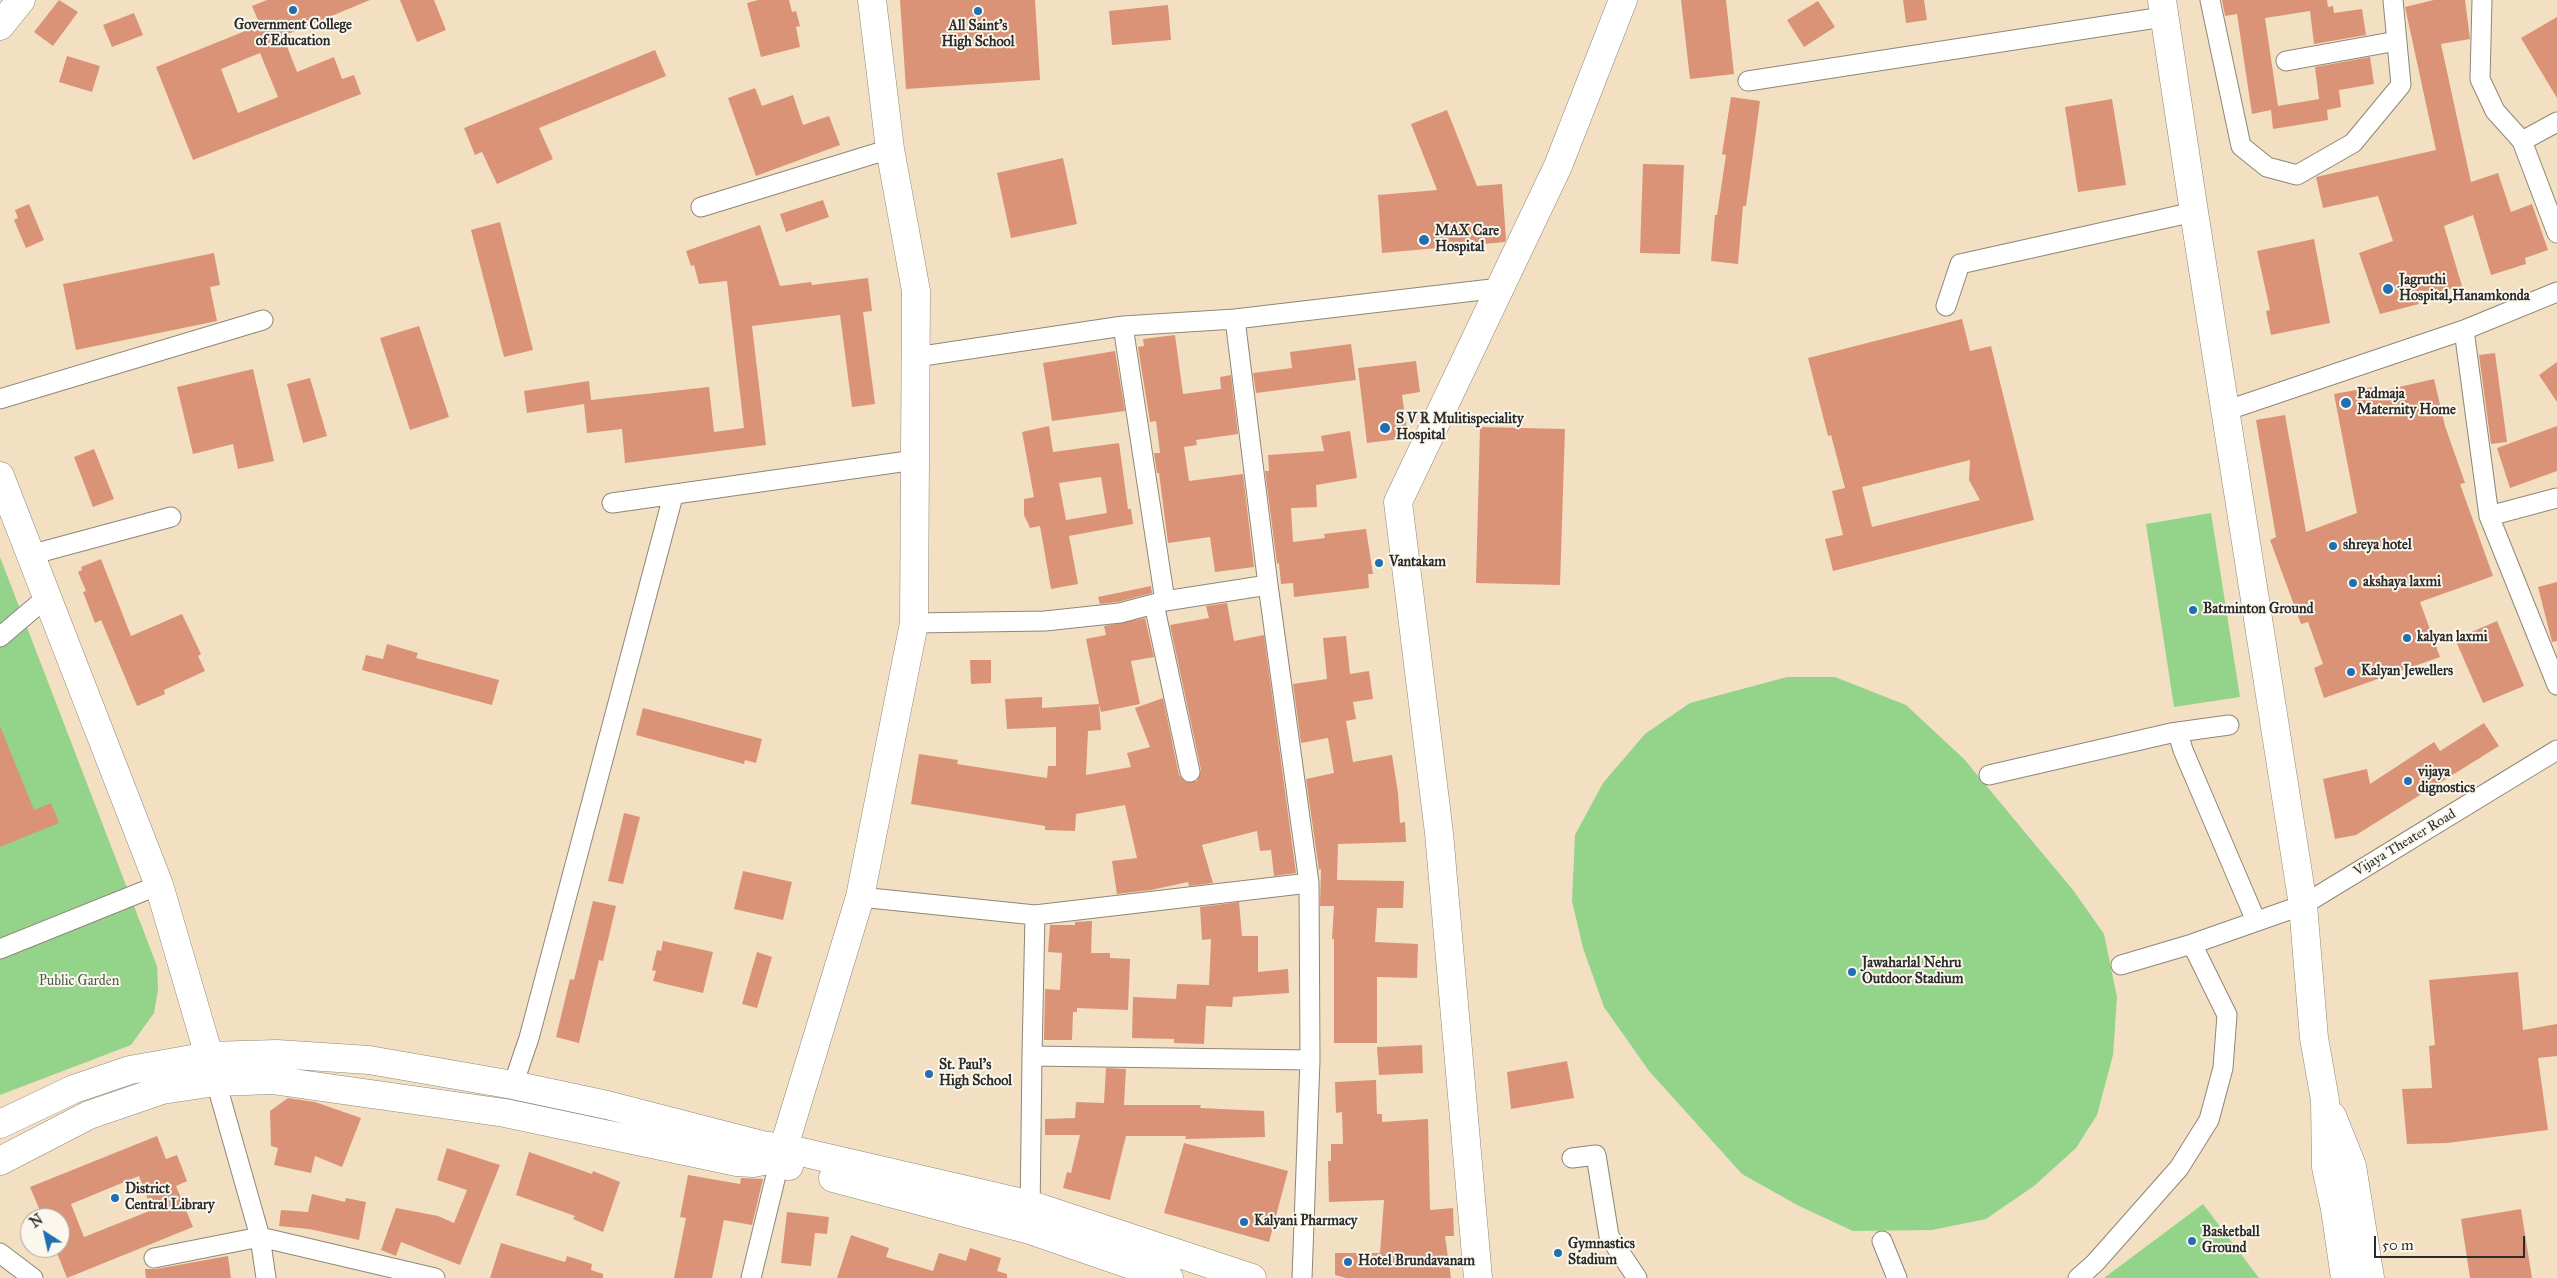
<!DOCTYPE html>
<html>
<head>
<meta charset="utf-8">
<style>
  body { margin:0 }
  #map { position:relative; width:2557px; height:1278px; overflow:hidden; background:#f3e0c3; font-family:"IM FELL Great Primer",serif }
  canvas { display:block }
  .north { position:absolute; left:20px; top:1208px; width:50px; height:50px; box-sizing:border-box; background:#fbf7ec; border:1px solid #a8a59f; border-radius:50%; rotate:325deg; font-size:14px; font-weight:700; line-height:20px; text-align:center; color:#2b2b2b }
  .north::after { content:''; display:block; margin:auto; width:18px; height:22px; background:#1f6fb2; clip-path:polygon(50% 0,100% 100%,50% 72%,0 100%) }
  .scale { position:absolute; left:2374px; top:1236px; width:151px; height:22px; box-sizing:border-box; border:2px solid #2b2b2b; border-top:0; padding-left:6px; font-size:15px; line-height:18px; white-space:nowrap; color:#2b2b2b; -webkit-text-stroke:4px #fbf7ec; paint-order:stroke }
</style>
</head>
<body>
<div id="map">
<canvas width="2557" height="1278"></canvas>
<div class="north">N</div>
<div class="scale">50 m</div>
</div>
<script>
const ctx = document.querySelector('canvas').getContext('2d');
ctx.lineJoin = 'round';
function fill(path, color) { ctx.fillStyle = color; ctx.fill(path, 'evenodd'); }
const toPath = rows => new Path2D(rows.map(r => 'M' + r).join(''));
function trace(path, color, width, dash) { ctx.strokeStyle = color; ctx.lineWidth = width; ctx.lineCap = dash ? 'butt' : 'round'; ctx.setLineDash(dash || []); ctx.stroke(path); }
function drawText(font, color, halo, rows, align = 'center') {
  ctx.font = font + ' "IM FELL Great Primer",serif'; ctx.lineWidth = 4; ctx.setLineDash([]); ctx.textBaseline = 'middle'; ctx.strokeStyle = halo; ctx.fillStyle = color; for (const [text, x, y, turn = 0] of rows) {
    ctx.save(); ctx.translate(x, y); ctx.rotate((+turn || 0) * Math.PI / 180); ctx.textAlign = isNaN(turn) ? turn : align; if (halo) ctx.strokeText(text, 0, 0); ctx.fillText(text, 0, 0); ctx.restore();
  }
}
const green = toPath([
  [2211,513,2240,697,2174,707,2146,524],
  [0,557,157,966,158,990,154,1013,131,1045,0,1095],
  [1787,677,1835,677,1906,705,1964,759,2073,890,2104,934,2117,997,2113,1055,2097,1115,2076,1148,2034,1186,1986,1219,1932,1230,1853,1231,1799,1206,1742,1174,1649,1071,1604,1007,1583,948,1572,901,1575,835,1603,783,1645,734,1690,703],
  [2203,1204,2259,1278,2104,1278]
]);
const building = toPath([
  [59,0,78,12,53,46,34,32],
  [267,0,370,0,283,36,297,72,334,57,342,79,354,75,361,94,193,160,156,67,260,25,252,6],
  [260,53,278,97,238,113,221,69],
  [400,0,434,0,446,30,417,42],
  [758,0,789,0,792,12,796,11,800,26,796,27,800,47,761,57,747,3],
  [900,0,1035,0,1040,80,906,89],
  [1681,0,1726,0,1734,74,1690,79],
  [1903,0,1924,0,1927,20,1906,23],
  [2222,0,2327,0,2328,7,2333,6,2334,13,2362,9,2366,35,2314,44,2310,11,2265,18,2278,106,2319,99,2315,67,2370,57,2374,84,2339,90,2341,107,2327,110,2328,120,2273,129,2271,110,2252,114,2237,14,2225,16],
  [2434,0,2465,0,2470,39,2441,44,2471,182,2498,173,2511,212,2532,204,2548,250,2525,258,2526,264,2491,275,2473,215,2444,226,2462,286,2417,300,2419,304,2380,314,2359,253,2393,241,2378,196,2323,208,2316,177,2436,150,2405,7],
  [1818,1,1835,27,1804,47,1787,20],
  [1168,5,1171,40,1112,45,1109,11],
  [134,13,143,35,112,47,103,25],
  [2557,17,2557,98,2521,38],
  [655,50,666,76,539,128,553,159,497,184,482,152,475,155,464,128],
  [67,56,100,66,92,92,59,82],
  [755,88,762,106,793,95,803,125,829,116,840,145,756,176,728,98],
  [1731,97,1760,101,1746,206,1743,206,1738,264,1711,261,1715,215,1717,215,1726,155,1722,154],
  [2112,99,2126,185,2078,192,2065,107],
  [1447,110,1477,186,1502,184,1506,239,1505,242,1382,253,1378,195,1437,190,1411,124],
  [1063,158,1077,224,1011,238,997,173],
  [1643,164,1684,165,1680,254,1640,253],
  [823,200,829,217,786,232,780,214],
  [29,204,44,240,26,248,14,220,18,218,15,210],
  [500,222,533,350,504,357,471,230],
  [760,225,780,286,811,282,812,285,868,278,872,311,863,312,875,404,852,407,840,315,752,326,766,445,625,463,622,429,587,433,584,404,527,413,524,391,589,381,591,400,709,387,714,432,744,428,727,281,699,284,694,265,691,266,686,251],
  [2314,239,2330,323,2271,335,2266,311,2270,310,2257,251],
  [214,253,220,285,210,287,217,321,76,350,63,284],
  [1962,319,1970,351,1991,346,2034,520,1833,571,1825,539,1843,535,1832,491,1845,488,1831,435,1828,436,1808,358],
  [1970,460,1969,480,1980,500,1872,527,1862,487],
  [419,326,449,417,410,430,380,338],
  [1175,335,1183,394,1221,389,1220,377,1231,375,1238,434,1196,440,1197,445,1184,447,1189,481,1243,474,1254,567,1215,572,1210,537,1168,543,1159,473,1157,473,1154,453,1160,453,1156,421,1150,422,1138,347,1144,346,1143,339],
  [1351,344,1356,380,1256,393,1253,373,1292,368,1290,352],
  [1115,351,1125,411,1052,421,1043,363],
  [2495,353,2507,442,2491,444,2479,355],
  [1416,361,1420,392,1402,395,1408,438,1367,443,1358,368],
  [2557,362,2557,402,2539,375],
  [253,369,274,461,238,469,233,444,193,454,177,387],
  [310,378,327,436,303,443,287,384],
  [2434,379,2445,426,2465,483,2460,484,2493,576,2420,602,2440,657,2324,698,2314,668,2323,664,2308,622,2301,624,2270,540,2276,537,2256,420,2285,415,2306,532,2357,513,2334,394,2372,387,2373,393],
  [1049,426,1053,452,1119,443,1128,509,1131,509,1133,524,1069,536,1078,584,1051,589,1040,526,1030,528,1024,515,1024,499,1034,497,1022,432],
  [1101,477,1107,513,1066,520,1059,483],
  [2557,426,2557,471,2510,488,2497,448],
  [1480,427,1565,429,1560,585,1476,583],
  [1350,431,1357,478,1316,485,1317,507,1291,508,1293,542,1325,538,1324,534,1366,529,1373,574,1368,574,1369,588,1294,597,1293,583,1281,584,1279,563,1277,564,1265,471,1269,471,1268,455,1324,451,1321,436],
  [94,449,114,499,93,507,74,457],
  [101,559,131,636,182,614,201,654,198,656,205,671,164,690,165,694,137,706,101,620,95,623,83,592,86,591,78,572,82,570,81,567],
  [2557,582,2557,641,2552,642,2538,587],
  [1151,586,1152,593,1118,602,1100,604,1098,597],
  [1227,603,1234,641,1264,635,1296,873,1274,876,1271,850,1260,851,1257,831,1202,845,1213,883,1189,886,1188,882,1151,890,1117,894,1112,861,1137,858,1125,805,1076,814,1075,831,1045,830,1045,826,911,804,919,754,958,760,957,764,1047,778,1048,766,1056,766,1056,727,1007,729,1005,699,1042,697,1042,708,1099,704,1086,639,1106,635,1104,626,1145,618,1154,657,1131,661,1140,704,1101,712,1099,705,1101,730,1088,731,1086,775,1131,767,1127,753,1150,747,1135,708,1163,698,1179,775,1186,782,1197,781,1201,770,1170,625,1209,618,1206,606],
  [2497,621,2524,686,2483,703,2455,639],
  [1346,636,1350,674,1369,671,1373,699,1353,702,1356,719,1346,721,1353,762,1392,755,1398,793,1400,823,1405,822,1406,842,1338,844,1337,880,1404,881,1403,908,1377,908,1375,942,1418,944,1417,978,1377,977,1377,1043,1334,1043,1334,939,1332,939,1334,906,1320,906,1321,869,1319,870,1306,779,1334,773,1328,738,1301,743,1293,684,1327,679,1323,638],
  [387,644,418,653,416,658,499,680,492,705,362,670,366,655,383,659],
  [970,660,991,660,991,683,971,684],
  [643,708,762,739,756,763,745,760,744,764,636,735],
  [2484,723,2499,746,2356,835,2335,839,2323,779,2367,769,2370,784,2434,742,2440,751],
  [0,726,34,810,51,803,59,823,0,847],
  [624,813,640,817,623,884,608,881],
  [743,871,792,882,783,920,734,909],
  [593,901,616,906,603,961,599,960,579,1043,556,1037,570,979,574,980],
  [1239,902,1242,936,1258,936,1258,972,1288,969,1289,993,1233,997,1232,1007,1206,1006,1204,1044,1174,1043,1174,1039,1132,1038,1133,997,1176,999,1177,984,1209,985,1211,939,1202,940,1200,907],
  [1092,921,1091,953,1110,953,1110,958,1130,959,1128,1010,1077,1008,1077,1012,1073,1012,1072,1040,1044,1040,1045,989,1060,990,1062,953,1048,952,1050,925,1075,925,1075,922],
  [663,941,713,952,703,993,653,981,656,971,652,970,657,950,661,951],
  [757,952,772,957,757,1008,742,1004],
  [2518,972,2523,1030,2557,1024,2557,1056,2538,1058,2548,1130,2447,1143,2407,1144,2402,1089,2432,1088,2429,1046,2435,1045,2429,980],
  [1422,1045,1423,1073,1379,1075,1377,1047],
  [1567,1061,1574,1098,1511,1109,1507,1072],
  [1106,1068,1126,1069,1124,1105,1201,1105,1200,1108,1264,1111,1265,1137,1185,1139,1186,1136,1126,1136,1110,1200,1063,1188,1067,1172,1071,1173,1080,1135,1045,1135,1045,1119,1075,1118,1076,1102,1104,1103],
  [1376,1080,1377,1114,1382,1114,1382,1122,1428,1119,1430,1210,1453,1208,1454,1236,1445,1236,1451,1278,1346,1278,1335,1275,1335,1253,1380,1253,1384,1200,1329,1202,1328,1161,1331,1161,1331,1144,1343,1144,1342,1112,1336,1113,1335,1082],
  [288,1098,315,1102,361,1118,342,1167,315,1156,311,1173,274,1165,278,1148,271,1146,270,1111],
  [157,1136,166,1159,177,1155,187,1181,176,1186,193,1227,67,1278,55,1248,60,1248,60,1218,43,1218,30,1187],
  [139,1176,152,1210,84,1237,71,1204],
  [1184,1143,1288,1171,1269,1242,1164,1213],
  [447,1148,500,1165,460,1265,401,1242,396,1256,381,1250,396,1208,438,1216,454,1223,467,1190,437,1180],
  [529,1152,592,1174,593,1171,620,1182,603,1232,573,1219,575,1216,516,1195],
  [688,1175,740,1184,741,1178,763,1179,752,1225,724,1220,712,1278,674,1278,686,1218,680,1217],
  [312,1194,345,1202,346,1198,366,1202,359,1240,309,1229,279,1226,281,1210,308,1212],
  [2521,1209,2532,1278,2470,1278,2461,1219],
  [787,1212,829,1217,827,1234,815,1233,811,1266,781,1263],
  [851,1235,889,1248,886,1257,933,1271,939,1253,966,1261,970,1248,1001,1258,997,1271,1007,1274,1007,1278,837,1278],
  [501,1243,565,1262,567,1256,592,1264,591,1270,603,1274,603,1278,490,1278],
  [228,1256,231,1278,146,1278,145,1269,156,1269]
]);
const street = toPath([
  [2210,0,2241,146,2267,167,2297,175,2353,143,2401,85,2393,0],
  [2482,0,2480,79,2495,111,2522,141],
  [2286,61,2397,41],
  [1748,81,2163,17],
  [2557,122,2522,141,2557,233],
  [701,207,890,149],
  [1946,306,1960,264,2194,212],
  [2464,330,2489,516,2557,685],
  [916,357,1123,326,1235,319],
  [0,399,263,320],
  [2225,411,2464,330,2557,292],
  [612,503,915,460],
  [2489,516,2557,498],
  [30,555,171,517],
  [1165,601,1268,585],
  [1154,604,1190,772],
  [914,623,1045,621,1120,613,1165,601,1123,326],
  [0,637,47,597],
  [2178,733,2183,750,2256,921],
  [1989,775,2171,733,2229,725],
  [1309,883,1268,585,1235,319,1500,288],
  [860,897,1035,915,1309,883,1310,1060,1302,1278],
  [0,949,159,885],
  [2121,965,2192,944,2303,905,2557,750],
  [1032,1056,1035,915],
  [216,1082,260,1237,266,1278],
  [513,1085,529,1038,673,496],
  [1572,1158,1596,1155,1609,1236,1637,1278],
  [1030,1215,1032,1056,1310,1060],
  [1882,1241,1897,1278],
  [0,1253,33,1278],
  [154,1258,260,1237,435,1278],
  [751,1278,779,1163],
  [2078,1278,2095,1263,2179,1168,2209,1120,2223,1068,2227,1015,2192,944]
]);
const secondary = toPath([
  [0,476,159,885,214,1073],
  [0,1124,74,1089,130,1070,209,1056,277,1054,369,1060,513,1085,607,1105,762,1145,784,1148,1031,1205,1252,1278],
  [0,1161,89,1115,162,1090,216,1082,272,1080,505,1113,737,1162,753,1163,768,1160,789,1166],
  [779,1163,860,897,914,623,916,291,890,149,872,0],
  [833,1178,1030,1230,1169,1278],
  [1478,1278,1439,833,1398,502,1558,166,1623,0]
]);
const primary = toPath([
  [2162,0,2194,212,2303,905,2314,1038,2325,1100,2326,1167,2335,1209,2345,1278],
  [2332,1116,2352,1166,2370,1278]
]);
const highway = toPath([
  [0,26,21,0]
]);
const markers = [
  [293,10,5,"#1f6fb2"],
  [978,11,5,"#1f6fb2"],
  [1424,240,6,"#1f6fb2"],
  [2388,289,6,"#1f6fb2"],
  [2346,403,6,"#1f6fb2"],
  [1385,428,6,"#1f6fb2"],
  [2333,546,5,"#1f6fb2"],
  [1379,563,5,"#1f6fb2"],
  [2353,583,5,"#1f6fb2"],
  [2193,610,5,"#1f6fb2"],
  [2407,638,5,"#1f6fb2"],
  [2351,672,5,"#1f6fb2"],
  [2408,781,5,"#1f6fb2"],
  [1852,972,5,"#1f6fb2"],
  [929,1074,5,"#1f6fb2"],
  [115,1198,5,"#1f6fb2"],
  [1244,1222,5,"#1f6fb2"],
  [2192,1241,5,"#1f6fb2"],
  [1558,1253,5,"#1f6fb2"],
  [1348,1262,5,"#1f6fb2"]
];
const poiNames = [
  ["Government College",293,26,"center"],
  ["of Education",293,42,"center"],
  ["All Saint's",978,27,"center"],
  ["High School",978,43,"center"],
  ["MAX Care",1435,232],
  ["Hospital",1435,248],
  ["Jagruthi",2399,281],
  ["Hospital,Hanamkonda",2399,297],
  ["Padmaja",2357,395],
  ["Maternity Home",2357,411],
  ["S V R Mulitispeciality",1396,420],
  ["Hospital",1396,436],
  ["shreya hotel",2343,546],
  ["Vantakam",1389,563],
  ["akshaya laxmi",2363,583],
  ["Batminton Ground",2203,610],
  ["kalyan laxmi",2417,638],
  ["Kalyan Jewellers",2361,672],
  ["vijaya",2418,773],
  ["dignostics",2418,789],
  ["Jawaharlal Nehru",1862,964],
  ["Outdoor Stadium",1862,980],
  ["St. Paul's",939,1066],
  ["High School",939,1082],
  ["District",125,1190],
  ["Central Library",125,1206],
  ["Kalyani Pharmacy",1254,1222],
  ["Basketball",2202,1233],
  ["Ground",2202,1249],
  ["Gymnastics",1568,1245],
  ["Stadium",1568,1261],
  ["Hotel Brundavanam",1358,1262]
];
const streetNames = [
  ["Vijaya Theater Road",2405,843,-31]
];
const parkNames = [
  ["Public Garden",79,982]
];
fill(green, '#93d38a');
fill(building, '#da9376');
trace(street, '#8f8677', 21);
trace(secondary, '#8f8677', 29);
trace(primary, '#8f8677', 29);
trace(highway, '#8f8677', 29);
trace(street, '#fff', 19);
trace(secondary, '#fff', 28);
trace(primary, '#fff', 28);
trace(highway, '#fff', 28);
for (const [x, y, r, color] of markers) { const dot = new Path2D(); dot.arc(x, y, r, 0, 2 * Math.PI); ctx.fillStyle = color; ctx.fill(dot); trace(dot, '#fbf7ec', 2); }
drawText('bold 14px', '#2b2b2b', '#fbf7ec', poiNames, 'left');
drawText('14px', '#2b2b2b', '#fbf7ec', streetNames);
drawText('14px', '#4a5d48', '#fbf7ec', parkNames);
</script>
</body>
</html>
